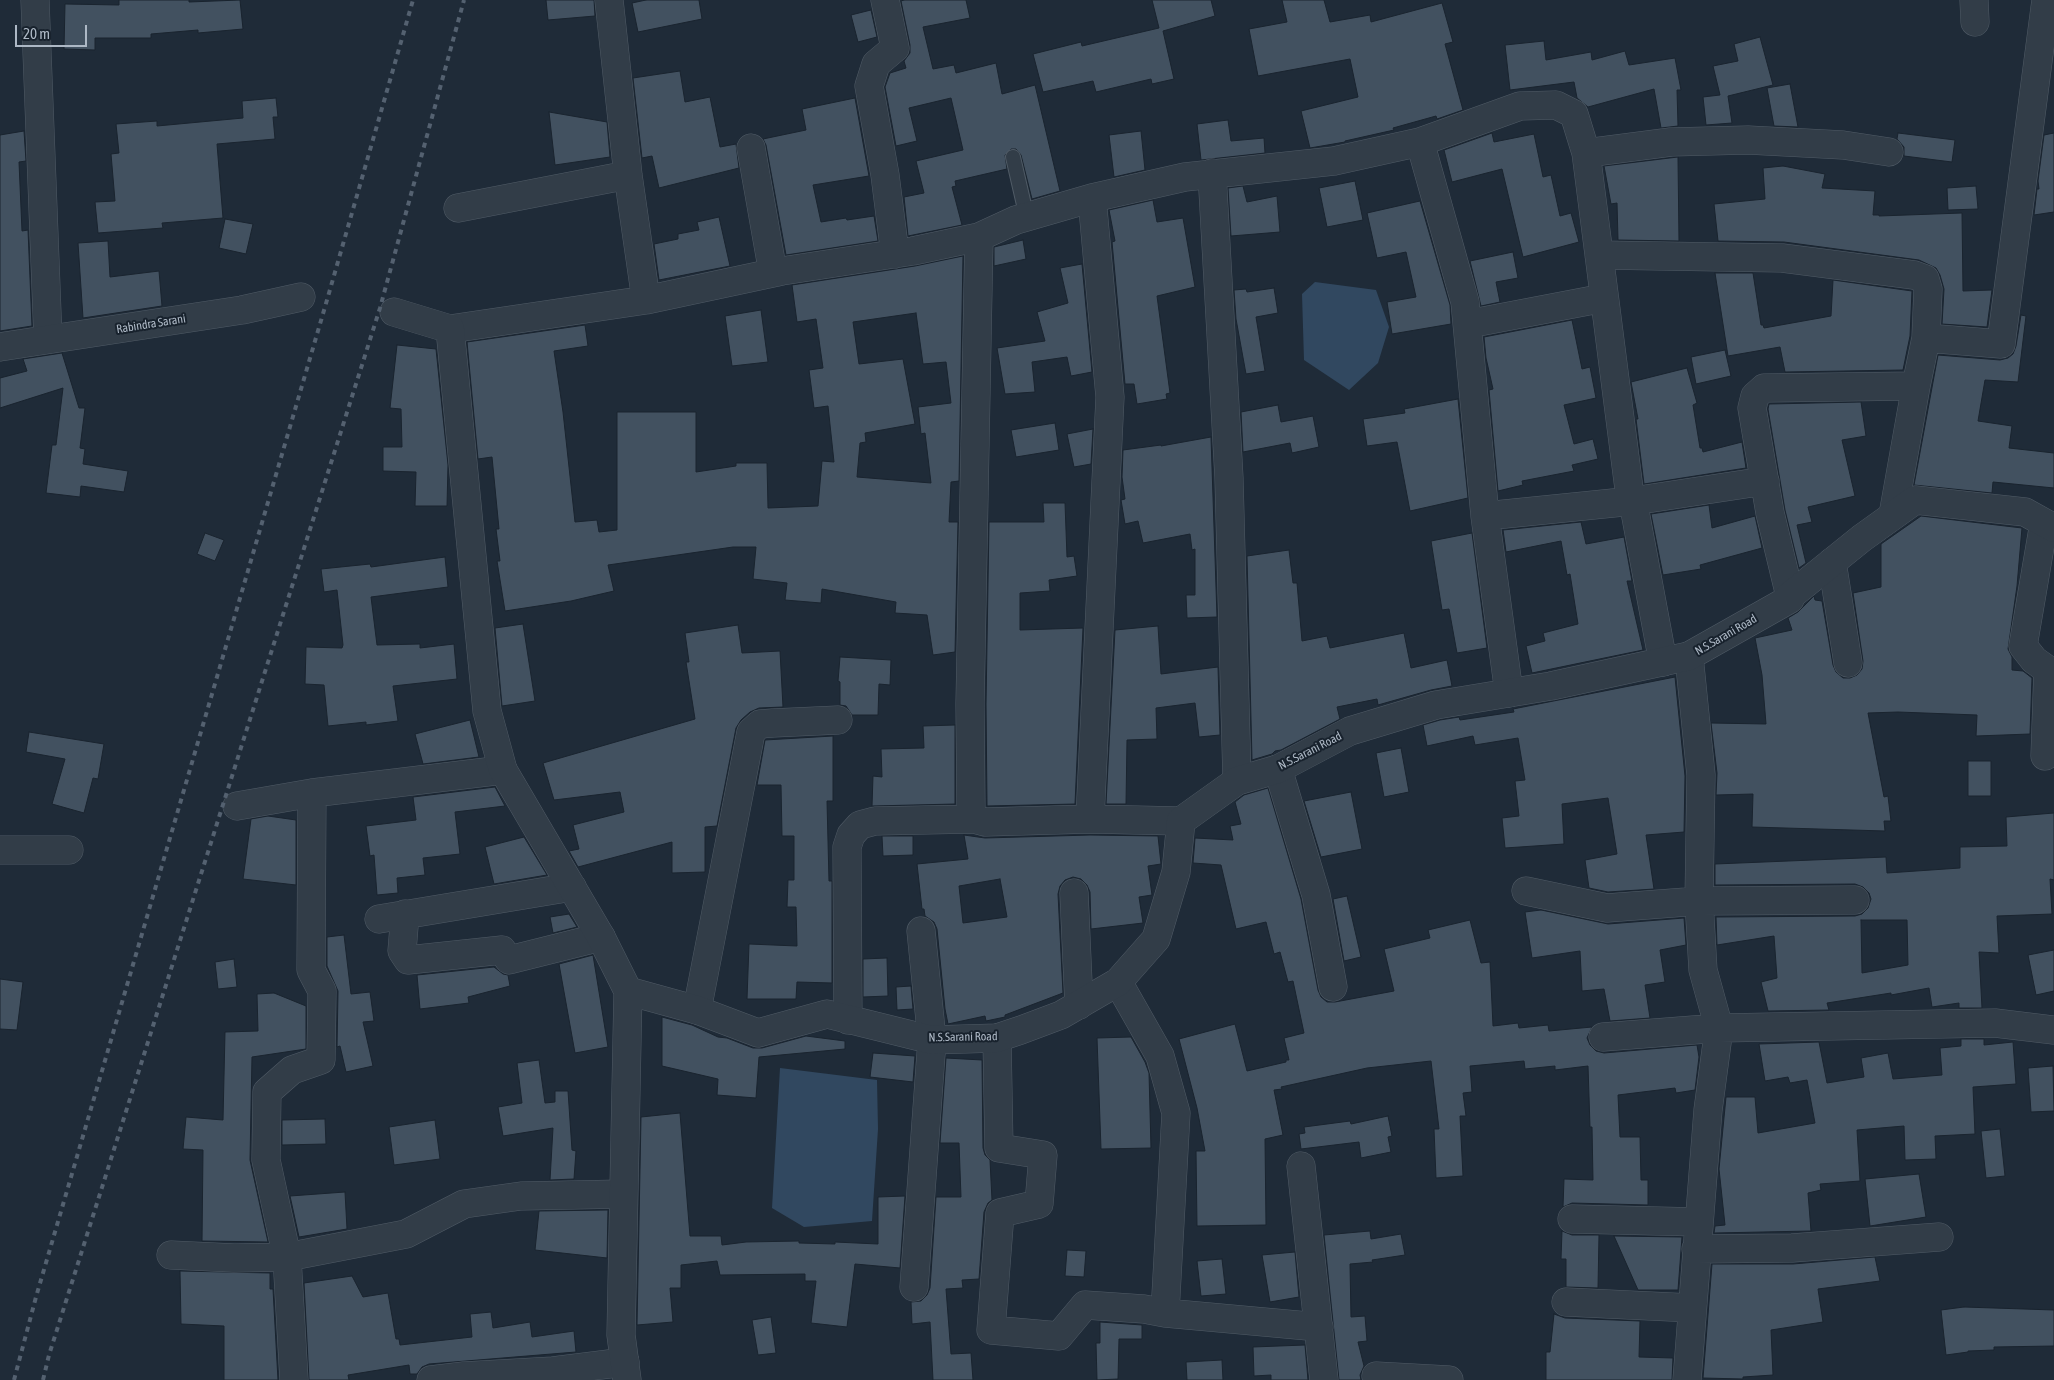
<!DOCTYPE html>
<html>
<head>
<meta charset="utf-8">
<style>
  body { margin:0 }
  #map { position:relative; width:2054px; height:1380px; overflow:hidden; background:#1f2b38; font-family:"Asap Condensed",sans-serif }
  canvas { display:block }
  .scale { position:absolute; left:15px; top:25px; width:72px; height:22px; box-sizing:border-box; border:2px solid #adb8c5; border-top:0; padding-left:6px; font-size:15px; line-height:18px; white-space:nowrap; color:#adb8c5; -webkit-text-stroke:4px #18222d; paint-order:stroke }
</style>
</head>
<body>
<div id="map">
<canvas width="2054" height="1380"></canvas>
<div class="scale">20 m</div>
</div>
<script>
const ctx = document.querySelector('canvas').getContext('2d');
ctx.lineJoin = 'round';
function fill(path, color) { ctx.fillStyle = color; ctx.fill(path, 'evenodd'); }
const toPath = rows => new Path2D(rows.map(r => 'M' + r).join(''));
function trace(path, color, width, dash) { ctx.strokeStyle = color; ctx.lineWidth = width; ctx.lineCap = dash ? 'butt' : 'round'; ctx.setLineDash(dash || []); ctx.stroke(path); }
function drawText(font, color, halo, rows, align = 'center') {
  ctx.font = font + ' "Asap Condensed",sans-serif'; ctx.lineWidth = 4; ctx.setLineDash([]); ctx.textBaseline = 'middle'; ctx.strokeStyle = halo; ctx.fillStyle = color; for (const [text, x, y, turn = 0] of rows) {
    ctx.save(); ctx.translate(x, y); ctx.rotate((+turn || 0) * Math.PI / 180); ctx.textAlign = isNaN(turn) ? turn : align; if (halo) ctx.strokeText(text, 0, 0); ctx.fillText(text, 0, 0); ctx.restore();
  }
}
const water = toPath([
  [1315,282,1376,290,1389,327,1378,363,1349,390,1304,360,1302,294],
  [780,1068,877,1080,878,1129,872,1221,804,1227,772,1208]
]);
const building = toPath([
  [119,0,189,0,189,2,240,0,243,29,198,33,198,30,151,34,151,38,95,38,95,50,64,49,65,4,119,5,119,0],
  [546,0,594,0,595,16,548,20,546,0],
  [646,0,699,0,702,19,638,32,632,3,646,0],
  [904,0,966,0,970,18,923,27,933,69,954,65,956,73,996,63,1002,94,1035,85,1060,191,1032,199,1021,155,1016,149,1011,149,1005,155,1007,169,955,181,956,186,952,187,962,225,908,236,904,197,924,193,916,161,963,150,951,98,909,108,917,141,896,146,885,87,890,73,906,68,904,61,910,53,910,45,901,1,904,0],
  [1152,0,1211,0,1215,16,1163,31,1174,79,1152,84,1151,79,1096,92,1093,81,1043,92,1033,54,1081,42,1082,46,1159,28,1152,0],
  [1282,0,1324,0,1330,22,1370,15,1371,22,1442,3,1453,42,1445,44,1463,110,1437,119,1436,116,1393,128,1394,130,1345,141,1345,142,1310,148,1301,111,1358,97,1350,59,1258,76,1249,29,1287,22,1282,0],
  [871,10,877,37,858,42,851,15,871,10],
  [1760,37,1773,85,1728,96,1732,123,1706,125,1703,97,1720,95,1713,66,1738,61,1734,44,1760,37],
  [1544,41,1546,60,1591,52,1592,60,1625,51,1629,65,1675,58,1681,90,1677,90,1678,126,1661,128,1654,89,1588,107,1577,98,1574,82,1510,90,1505,45,1544,41],
  [680,71,685,102,710,97,720,147,736,144,739,168,659,188,652,156,642,158,633,78,680,71],
  [1790,84,1798,127,1774,126,1767,88,1790,84],
  [276,98,278,117,273,117,275,139,217,144,223,218,162,223,163,228,98,233,95,202,115,201,111,154,119,153,116,124,157,121,157,126,243,118,242,101,276,98],
  [855,98,869,176,813,185,821,222,846,218,847,220,874,216,878,241,786,255,766,145,763,139,806,130,802,109,855,98],
  [549,112,607,122,610,157,555,165,549,112],
  [1228,120,1231,141,1264,138,1265,153,1201,160,1197,124,1228,120],
  [24,131,26,161,19,162,22,231,28,230,32,326,0,331,0,135,24,131],
  [1141,131,1145,170,1114,177,1109,135,1141,131],
  [1492,133,1494,142,1534,134,1543,177,1551,175,1560,216,1571,213,1579,242,1523,257,1502,169,1452,182,1444,150,1492,133],
  [1898,133,1955,140,1952,162,1904,156,1904,147,1897,139,1898,133],
  [2054,133,2054,212,2034,215,2037,189,2039,189,2038,181,2044,135,2054,133],
  [1678,157,1679,241,1618,240,1617,203,1611,204,1604,166,1678,157],
  [1783,166,1825,174,1822,188,1875,191,1873,215,1879,215,1879,216,1962,213,1963,291,1992,290,1987,327,1942,324,1944,289,1940,275,1936,268,1919,260,1784,242,1718,241,1714,204,1765,199,1763,168,1783,166],
  [1355,181,1363,220,1327,227,1319,188,1355,181],
  [1243,186,1247,202,1277,196,1280,232,1231,236,1228,188,1243,186],
  [1976,186,1978,209,1948,210,1947,188,1976,186],
  [1153,200,1157,222,1183,218,1195,287,1157,296,1170,393,1166,394,1167,399,1137,404,1134,384,1125,384,1112,242,1115,241,1109,210,1153,200],
  [1420,201,1450,305,1451,324,1392,334,1387,302,1416,297,1406,252,1377,258,1367,213,1420,201],
  [719,217,730,266,659,280,654,244,678,239,678,234,699,230,697,222,719,217],
  [225,219,253,224,246,254,219,248,225,219],
  [1023,240,1026,259,994,266,994,247,1023,240],
  [108,241,110,277,159,271,162,306,83,318,78,243,108,241],
  [1513,252,1518,278,1496,282,1500,302,1481,306,1470,261,1513,252],
  [963,256,959,481,951,482,949,522,958,522,955,652,933,655,927,615,895,613,896,602,822,589,821,603,785,600,787,583,753,579,756,547,733,547,608,565,614,591,571,601,505,611,497,561,500,561,496,529,499,529,492,457,478,459,467,342,585,325,588,346,554,351,563,412,575,522,597,520,599,532,617,530,617,412,696,412,696,472,736,466,736,463,767,463,768,508,818,506,822,461,834,462,828,406,814,408,809,370,823,368,816,319,797,322,792,285,915,266,963,256],
  [916,313,923,364,946,362,951,403,918,407,921,434,925,433,931,483,857,477,860,443,866,442,865,433,915,424,903,359,859,364,853,322,916,313],
  [1082,264,1092,372,1071,376,1067,357,1032,362,1035,392,1005,394,997,348,1045,341,1037,312,1068,303,1060,268,1082,264],
  [1715,273,1753,273,1761,325,1763,325,1764,328,1831,316,1833,280,1912,291,1910,336,1903,370,1785,372,1780,347,1728,356,1715,273],
  [1274,288,1278,313,1256,317,1265,371,1246,374,1236,319,1234,290,1246,289,1247,292,1274,288],
  [761,310,768,362,732,366,725,316,761,310],
  [2021,315,2026,316,2018,382,1985,380,1978,421,2012,426,2009,448,2054,453,2054,488,1993,482,1992,493,1914,485,1938,355,2000,360,2008,358,2013,354,2016,346,2021,315],
  [1572,320,1582,369,1590,367,1596,398,1564,405,1574,444,1593,439,1598,459,1572,465,1574,471,1522,481,1523,485,1498,491,1489,390,1493,389,1486,358,1484,337,1572,320],
  [397,345,436,349,448,465,447,506,415,506,416,472,383,471,383,447,402,447,401,409,390,408,397,345],
  [1725,350,1731,376,1696,384,1691,357,1725,350],
  [62,353,79,408,85,408,80,448,85,449,83,464,128,471,124,492,81,486,80,497,46,493,52,445,56,445,63,388,0,408,0,378,27,371,23,359,62,353],
  [1687,368,1697,403,1693,405,1700,448,1702,448,1703,452,1742,442,1746,468,1644,484,1636,419,1638,419,1631,382,1687,368],
  [1458,399,1468,498,1410,511,1397,442,1367,446,1363,419,1405,413,1404,409,1458,399],
  [1861,402,1866,436,1842,440,1855,496,1808,507,1812,522,1797,525,1806,563,1799,568,1785,510,1768,409,1769,404,1861,402],
  [1278,405,1281,422,1313,416,1319,447,1292,453,1290,443,1243,452,1241,412,1278,405],
  [1055,423,1059,450,1016,457,1011,430,1055,423],
  [1093,429,1091,464,1074,467,1067,434,1093,429],
  [1211,437,1217,617,1187,618,1186,595,1195,595,1195,549,1192,550,1190,534,1143,543,1138,521,1125,524,1121,500,1125,499,1122,477,1123,450,1161,445,1161,446,1211,437],
  [1043,503,1065,503,1067,557,1074,556,1077,576,1049,580,1050,591,1020,593,1020,630,1083,628,1075,804,987,806,986,704,989,522,1044,522,1043,503],
  [1709,505,1712,528,1755,516,1762,548,1700,565,1701,569,1663,575,1651,514,1709,505],
  [1921,516,2022,528,2017,586,2008,649,2012,657,2012,670,2023,671,2032,678,2030,734,1976,736,1977,715,1898,712,1868,713,1884,797,1888,796,1891,821,1884,821,1885,831,1752,827,1753,794,1716,795,1717,773,1711,723,1766,724,1762,675,1755,638,1792,630,1788,618,1798,612,1814,596,1815,600,1822,601,1833,665,1836,672,1843,678,1850,678,1857,675,1862,669,1863,661,1853,593,1881,587,1881,544,1921,516],
  [1581,522,1586,544,1624,537,1632,581,1627,581,1643,650,1532,673,1526,646,1545,641,1543,633,1578,624,1570,574,1567,575,1561,541,1506,552,1503,530,1581,522],
  [205,533,224,540,215,561,197,554,205,533],
  [1472,533,1487,648,1457,653,1449,609,1442,610,1431,541,1472,533],
  [1289,550,1293,583,1297,583,1302,641,1327,636,1330,648,1404,633,1411,668,1447,660,1452,686,1431,690,1378,705,1377,699,1337,707,1340,719,1281,750,1275,751,1272,754,1252,760,1247,556,1289,550],
  [445,557,448,587,371,597,377,645,420,644,420,648,454,644,457,679,393,686,398,721,366,725,366,722,328,726,324,685,305,684,306,647,342,648,343,645,337,590,324,592,321,569,370,564,371,567,445,557],
  [523,624,535,701,502,706,495,628,523,624],
  [738,625,742,653,780,651,783,707,759,708,750,712,741,720,736,728,717,826,705,827,705,872,672,873,672,842,578,867,569,851,579,849,573,825,624,812,620,792,554,800,543,763,695,719,686,662,689,662,685,633,738,625],
  [1158,626,1161,674,1218,667,1220,735,1199,737,1195,703,1156,708,1157,739,1127,740,1126,804,1106,804,1115,630,1158,626],
  [840,657,891,660,890,685,879,684,878,715,852,715,846,706,840,705,840,682,838,681,840,657],
  [1675,677,1685,776,1684,832,1646,835,1654,889,1608,892,1589,888,1585,860,1617,854,1608,798,1562,804,1564,844,1505,848,1502,818,1519,816,1515,781,1525,780,1518,738,1475,745,1473,736,1427,746,1423,725,1440,720,1459,717,1460,720,1514,712,1513,709,1675,677],
  [470,720,479,757,423,764,415,734,470,720],
  [955,725,955,804,872,806,873,776,882,777,881,749,924,748,923,726,955,725],
  [29,732,104,744,98,779,93,778,84,813,52,804,65,759,26,752,29,732],
  [833,736,833,801,827,801,829,881,832,881,832,983,797,982,796,999,747,999,749,944,797,946,796,907,787,907,788,880,794,880,794,836,782,836,781,785,757,785,765,740,833,736],
  [1401,748,1409,792,1384,797,1376,753,1401,748],
  [1968,761,1991,761,1991,796,1968,796,1968,761],
  [495,787,505,806,455,812,460,854,423,858,425,875,397,878,398,893,377,895,374,855,370,856,366,826,416,820,413,797,495,787],
  [1268,788,1301,899,1318,990,1321,997,1327,1002,1335,1002,1394,991,1384,949,1430,938,1428,930,1470,920,1481,963,1490,962,1493,1026,1518,1023,1519,1028,1548,1025,1549,1031,1592,1027,1587,1038,1590,1045,1596,1051,1604,1053,1697,1045,1699,1057,1695,1090,1676,1093,1675,1088,1618,1095,1620,1137,1640,1137,1641,1180,1648,1180,1648,1205,1572,1203,1563,1207,1564,1179,1593,1180,1592,1127,1590,1127,1588,1066,1555,1070,1555,1066,1525,1069,1524,1061,1470,1066,1472,1092,1463,1093,1466,1116,1460,1116,1463,1176,1436,1178,1434,1129,1439,1129,1431,1061,1367,1068,1281,1087,1282,1089,1274,1090,1283,1135,1265,1139,1266,1225,1197,1226,1196,1151,1205,1151,1197,1108,1179,1039,1235,1024,1247,1071,1286,1062,1286,1060,1289,1060,1284,1038,1304,1033,1293,981,1288,982,1280,952,1274,954,1266,922,1236,929,1221,865,1193,863,1195,838,1233,840,1230,826,1241,824,1235,802,1244,795,1268,788],
  [1351,792,1362,849,1321,857,1304,801,1351,792],
  [2054,813,2054,880,2050,879,2052,914,1997,916,1999,953,1979,952,1982,1008,1959,1008,1959,1003,1932,1007,1929,988,1891,995,1891,993,1827,1003,1829,1010,1768,1011,1761,982,1777,978,1774,936,1717,945,1716,917,1855,916,1862,914,1868,908,1871,899,1869,893,1863,887,1855,884,1715,885,1715,864,1886,857,1887,873,1960,868,1960,847,2007,846,2006,817,2054,813],
  [1861,920,1907,920,1908,965,1862,973,1861,920],
  [268,816,296,820,296,885,243,879,251,819,268,816],
  [964,835,985,838,1090,835,1158,836,1161,864,1148,866,1152,895,1139,897,1143,923,1091,929,1090,892,1087,885,1081,879,1073,877,1065,880,1060,886,1058,894,1063,993,1005,1015,1005,1017,986,1021,985,1016,948,1024,945,1009,937,929,934,922,925,916,924,909,922,909,917,864,968,859,964,835],
  [1000,879,1007,917,963,923,959,886,1000,879],
  [882,836,913,836,913,855,883,856,882,836],
  [524,837,547,875,494,884,485,847,524,837],
  [1347,896,1361,957,1344,961,1333,899,1347,896],
  [1541,910,1608,924,1684,918,1686,945,1660,950,1665,982,1645,985,1650,1018,1610,1021,1604,989,1582,991,1580,951,1532,958,1525,912,1541,910],
  [569,914,577,927,553,933,550,917,569,914],
  [344,935,351,994,370,992,374,1021,363,1022,373,1066,346,1072,340,1046,337,1047,338,991,327,966,327,937,344,935],
  [2054,950,2054,991,2036,995,2028,955,2054,950],
  [593,955,608,1047,575,1053,559,964,593,955],
  [887,958,888,996,863,997,863,959,887,958],
  [234,959,237,987,218,989,215,962,234,959],
  [494,967,503,974,508,975,510,986,468,997,469,1003,420,1009,417,975,494,967],
  [0,979,23,982,17,1030,0,1029,0,979],
  [911,986,913,1009,897,1010,896,987,911,986],
  [274,993,306,1006,306,1049,252,1057,250,1160,268,1242,202,1241,203,1150,183,1149,186,1117,223,1120,225,1032,258,1031,257,994,274,993],
  [662,1017,692,1025,718,1037,727,1038,753,1048,762,1048,806,1036,845,1041,845,1049,759,1057,756,1098,717,1095,718,1079,662,1066,662,1017],
  [1131,1037,1145,1062,1149,1073,1151,1148,1101,1149,1097,1038,1131,1037],
  [1961,1039,1984,1039,1984,1045,2013,1042,2016,1084,1973,1087,1975,1134,1935,1136,1936,1159,1905,1160,1904,1126,1857,1130,1860,1181,1820,1184,1821,1190,1808,1193,1811,1231,1714,1233,1715,1226,1725,1225,1719,1169,1726,1097,1755,1097,1758,1133,1815,1123,1807,1080,1790,1083,1788,1077,1765,1081,1759,1044,1819,1042,1827,1083,1864,1077,1861,1058,1888,1053,1893,1079,1942,1075,1940,1048,1961,1046,1961,1039],
  [873,1053,915,1056,913,1082,870,1077,873,1053],
  [946,1058,982,1060,983,1148,985,1155,990,1160,992,1200,988,1203,984,1212,979,1279,962,1280,963,1288,946,1289,951,1354,971,1353,973,1380,933,1380,930,1322,912,1324,911,1302,921,1301,927,1295,930,1288,936,1197,961,1197,959,1143,940,1143,946,1058],
  [539,1060,545,1103,555,1102,555,1091,568,1091,572,1150,576,1151,574,1179,550,1180,553,1128,503,1136,498,1107,522,1103,517,1063,539,1060],
  [2053,1066,2054,1111,2031,1112,2028,1068,2053,1066],
  [680,1113,690,1236,721,1236,722,1245,746,1242,799,1241,799,1243,835,1244,835,1242,878,1244,878,1197,905,1196,900,1268,855,1264,847,1327,811,1323,816,1281,805,1281,805,1274,720,1275,717,1261,681,1265,681,1288,670,1288,673,1322,637,1325,641,1117,680,1113],
  [1388,1116,1392,1136,1388,1137,1391,1152,1361,1158,1359,1142,1301,1149,1299,1134,1305,1133,1304,1127,1350,1121,1351,1124,1388,1116],
  [325,1119,326,1144,282,1145,282,1120,325,1119],
  [435,1120,440,1159,394,1165,389,1127,435,1120],
  [2000,1129,2005,1176,1986,1178,1981,1131,2000,1129],
  [1919,1174,1926,1217,1870,1226,1865,1179,1919,1174],
  [345,1192,347,1229,299,1237,290,1196,345,1192],
  [608,1210,607,1258,535,1250,539,1211,608,1210],
  [1370,1231,1371,1239,1401,1234,1405,1255,1372,1260,1373,1262,1350,1264,1351,1317,1365,1316,1367,1341,1358,1342,1364,1366,1360,1375,1361,1380,1339,1380,1324,1235,1370,1231],
  [1562,1231,1572,1235,1599,1235,1598,1288,1566,1287,1566,1259,1561,1259,1562,1231],
  [1614,1236,1682,1237,1678,1290,1638,1290,1614,1236],
  [1067,1250,1086,1251,1084,1277,1065,1276,1067,1250],
  [1295,1252,1299,1297,1270,1302,1262,1255,1295,1252],
  [1875,1257,1880,1281,1818,1289,1823,1322,1771,1330,1773,1375,1743,1377,1743,1379,1703,1378,1712,1264,1793,1264,1875,1257],
  [1222,1259,1226,1294,1201,1296,1197,1261,1222,1259],
  [180,1271,270,1273,270,1289,273,1289,278,1380,224,1380,224,1326,181,1324,180,1271],
  [352,1276,363,1297,388,1293,396,1339,399,1339,400,1345,472,1337,470,1314,491,1312,493,1328,530,1322,532,1337,574,1331,576,1352,429,1364,422,1367,417,1374,410,1374,409,1365,348,1375,349,1380,309,1380,304,1283,352,1276],
  [1964,1307,2054,1310,2054,1346,1994,1347,1994,1350,1968,1351,1968,1352,1946,1355,1941,1310,1964,1307],
  [1554,1314,1565,1318,1640,1321,1639,1357,1673,1358,1672,1380,1546,1380,1546,1352,1550,1352,1554,1314],
  [771,1317,776,1353,758,1355,752,1320,771,1317],
  [1100,1322,1142,1325,1142,1339,1119,1339,1118,1379,1097,1380,1096,1343,1100,1343,1100,1322],
  [1305,1345,1308,1380,1271,1380,1271,1375,1254,1376,1253,1347,1305,1345],
  [1222,1360,1223,1380,1187,1380,1186,1362,1222,1360]
]);
const service = toPath([
  [1013,157,1027,218]
]);
const minor = toPath([
  [35,0,48,339],
  [609,0,628,175,646,300],
  [885,0,895,48,876,64,869,86,885,175,895,254],
  [1974,0,1975,22],
  [1420,142,1465,302,1485,516,1509,693],
  [751,148,773,273],
  [1586,153,1671,142,1748,140,1843,145,1889,152],
  [1212,173,1229,478,1237,781],
  [458,208,628,175],
  [979,237,970,704,971,812,974,819,985,822,1090,819,1181,821],
  [1599,255,1782,258,1914,275,1925,279,1928,289,1926,338],
  [1468,324,1604,298],
  [450,329,646,300,782,271,913,251,979,237,1016,220,1092,198,1185,177,1334,161,1420,142,1520,106,1556,105,1574,114,1586,153,1629,489,1633,501,1663,662],
  [1893,515,1916,386,1926,338,2001,344,2046,0],
  [1485,516,1633,501,1765,481],
  [2044,523,2023,646,2034,660,2048,670,2045,756],
  [1832,562,1848,663],
  [1790,596,1770,513,1752,408,1755,396,1764,388,1916,386],
  [1278,769,1316,895,1333,987],
  [237,806,312,793,503,770],
  [1090,819,1110,397,1092,198],
  [0,850,69,850],
  [1526,891,1607,908,1699,901,1855,900],
  [1074,893,1079,1005],
  [405,914,402,951,408,960,502,950,509,960,601,937],
  [379,919,572,887],
  [1118,982,1160,1056,1176,1113,1165,1313,1319,1327],
  [697,1010,751,732,760,724,773,723,838,720],
  [848,1020,847,847,851,835,860,825,875,821,974,819],
  [1603,1037,1719,1028,1995,1023,2054,1030],
  [997,1038,999,1148,1043,1155,1039,1204,1000,1213,991,1330,1059,1336,1085,1305,1144,1309,1165,1313],
  [1301,1166,1324,1380],
  [1572,1219,1699,1222],
  [1696,1249,1792,1248,1939,1237],
  [171,1255,234,1258,287,1257,406,1234,464,1204,521,1196,623,1194],
  [914,1287,932,1040,921,931],
  [1566,1302,1692,1308],
  [1376,1376,1449,1380],
  [294,1380,287,1257,266,1160,267,1092,292,1070,321,1060,322,991,311,970,312,793],
  [431,1380,464,1376,553,1371,625,1362],
  [1687,1380,1708,1110,1719,1028,1703,970,1699,901,1701,775,1689,656]
]);
const tertiary = toPath([
  [394,312,450,329,487,711,503,770,601,937,628,991,621,1335,627,1380],
  [0,347,242,310,301,297],
  [628,991,697,1010,758,1033,827,1014,932,1040,997,1038,1021,1030,1061,1015,1118,982,1156,939,1176,872,1181,821,1237,781,1278,769,1350,731,1436,705,1551,686,1689,656,1790,599,1790,596,1862,538,1915,500,2025,512,2054,528]
]);
const rail = toPath([
  [14,1380,36,1297,327,300,413,0],
  [43,1380,49,1355,380,308,464,0]
]);
const streetNames = [
  ["Rabindra Sarani",151,324,-9],
  ["N.S.Sarani Road",1726,635,-30],
  ["N.S.Sarani Road",1310,751,-27],
  ["N.S.Sarani Road",963,1037,-1]
];
fill(water, '#314860');
fill(building, '#425160');
trace(building, '#1a242f', 1);
trace(service, '#505b66', 16);
trace(minor, '#505b66', 29);
trace(tertiary, '#505b66', 29);
trace(service, '#323d48', 14);
trace(minor, '#323d48', 28);
trace(tertiary, '#323d48', 28);
trace(rail, '#546170', 4, [5, 5]);
drawText('12px', '#adb8c5', '#18222d', streetNames);
</script>
</body>
</html>
